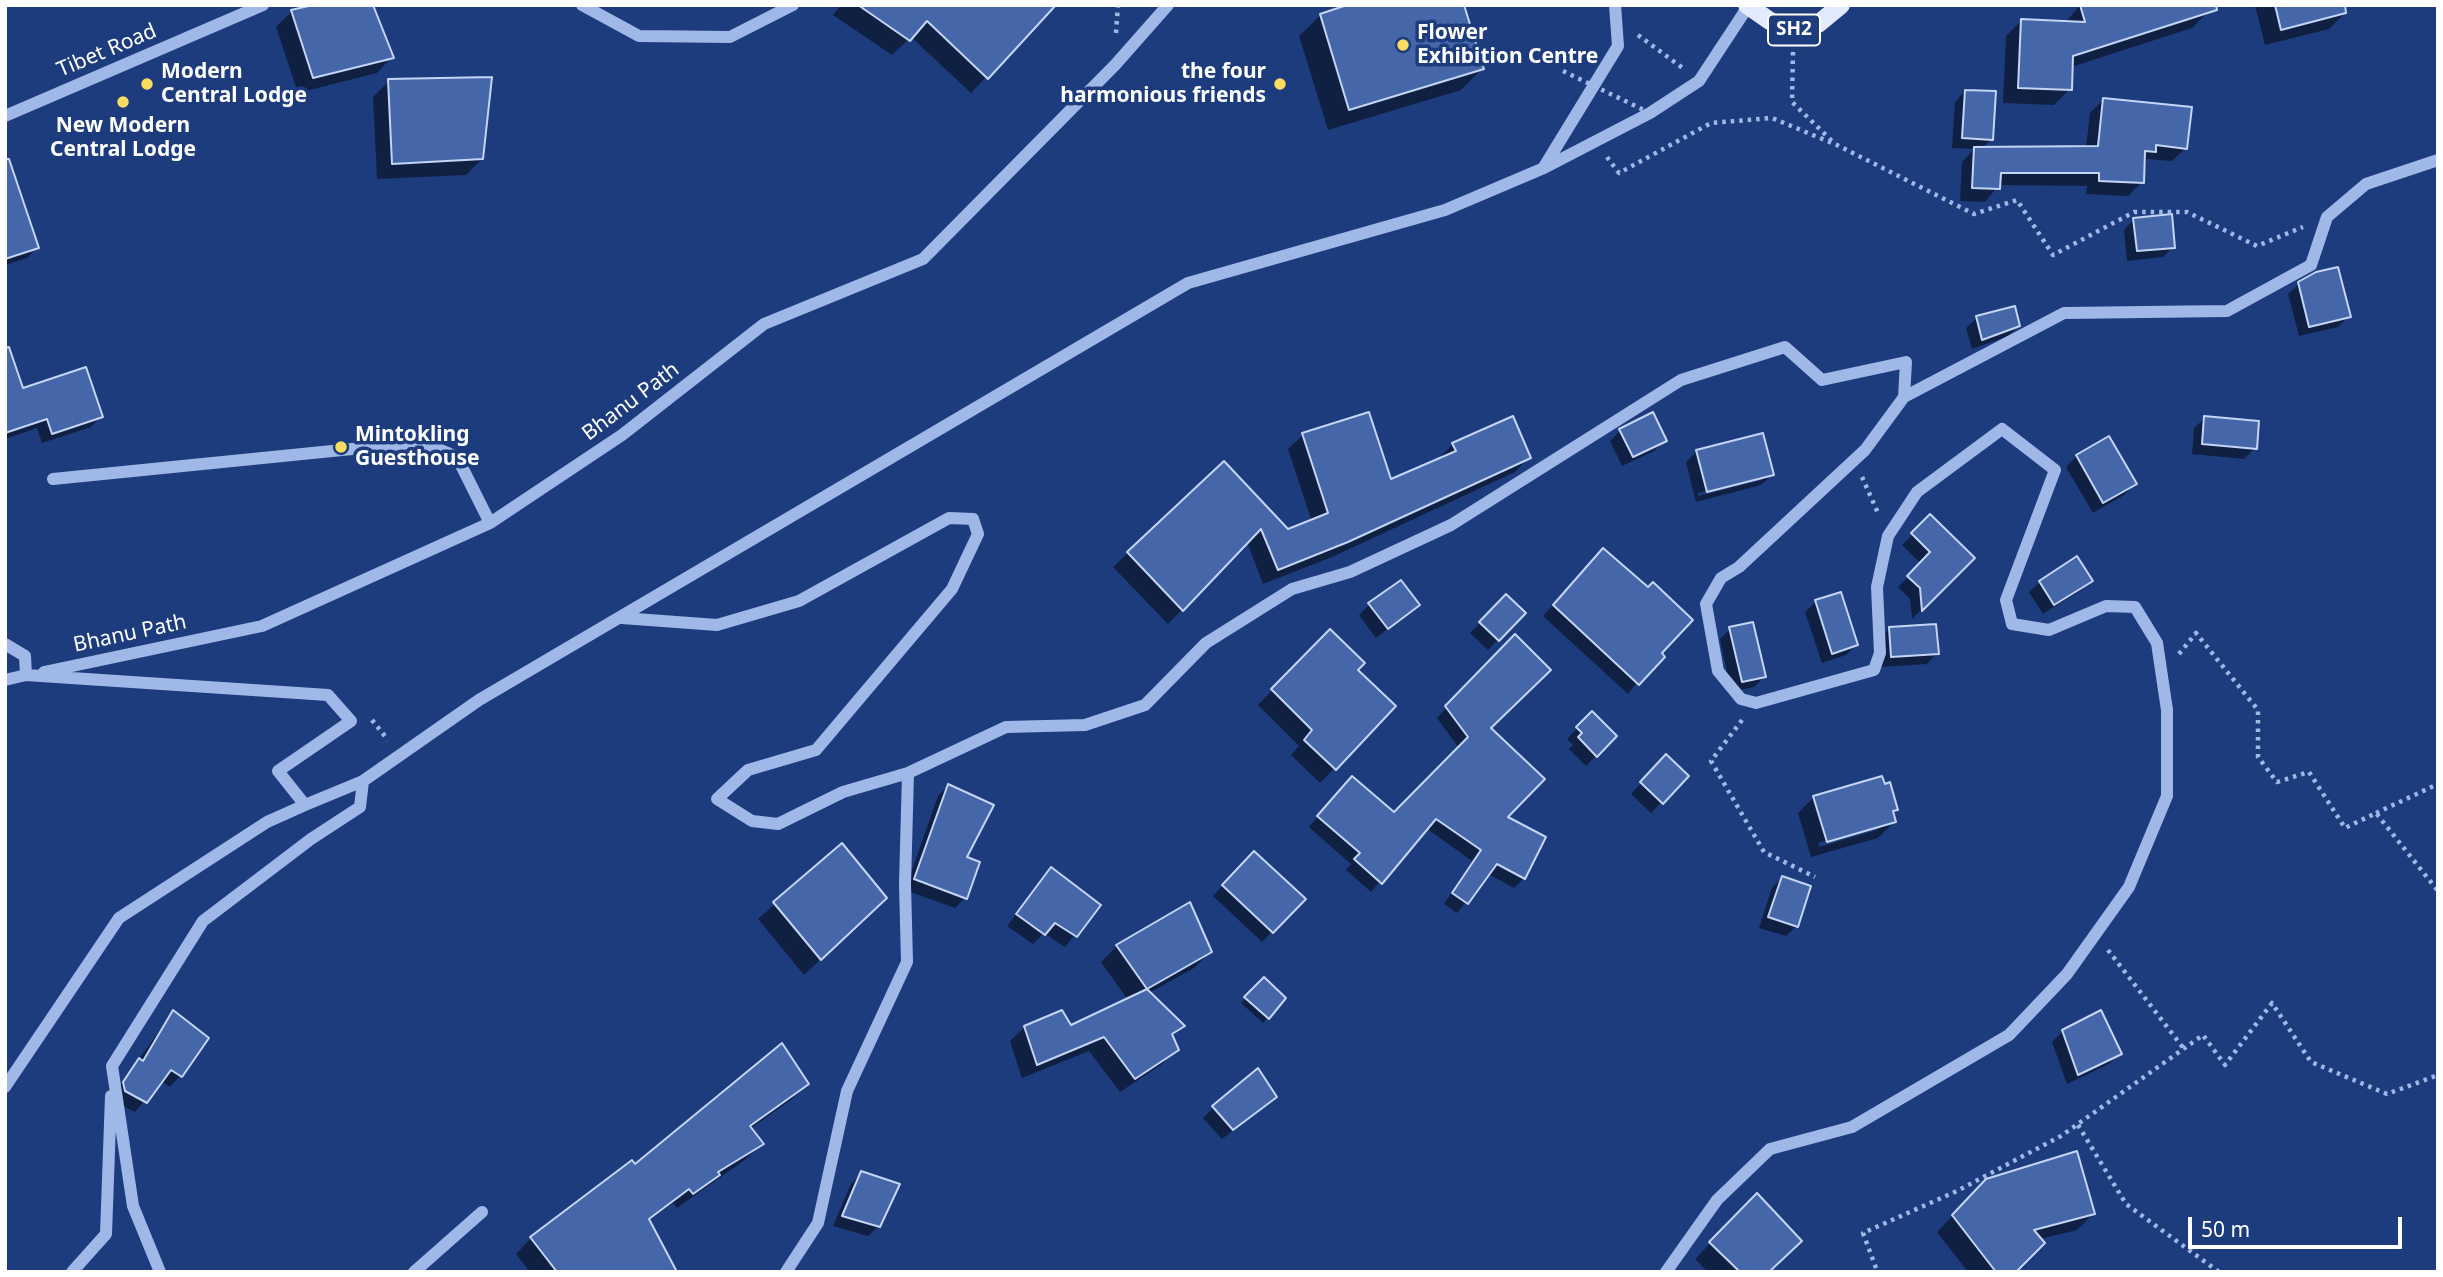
<!DOCTYPE html>
<html>
<head>
<meta charset="utf-8">
<style>
  body { margin:0 }
  #map { position:relative; width:2443px; height:1277px; overflow:hidden; background:#1d3c7e; font-family:"Noto Sans",sans-serif }
  canvas { display:block }
  .frame { position:absolute; inset:0; border:7px solid #fff; pointer-events:none }
  .scale { position:absolute; left:2188px; top:1217px; width:214px; height:32px; box-sizing:border-box; border:4px solid #fff; border-top:0; padding-left:9px; font-size:21px; line-height:24px; white-space:nowrap; color:#fff; -webkit-text-stroke:5px #1d3c7e; paint-order:stroke }
</style>
</head>
<body>
<div id="map">
<canvas width="2443" height="1277"></canvas>
<div class="frame"></div>
<div class="scale">50 m</div>
</div>
<script>
const ctx = document.querySelector('canvas').getContext('2d');
ctx.lineJoin = 'round';
function fill(path, color) { ctx.fillStyle = color; ctx.fill(path, 'evenodd'); }
const toPath = rows => new Path2D(rows.map(r => 'M' + r).join(''));
function trace(path, color, width, dash) { ctx.strokeStyle = color; ctx.lineWidth = width; ctx.lineCap = dash ? 'butt' : 'round'; ctx.setLineDash(dash || []); ctx.stroke(path); }
function drawText(font, color, halo, rows, align = 'center') {
  ctx.font = font + ' "Noto Sans",sans-serif'; ctx.lineWidth = 7; ctx.setLineDash([]); ctx.textBaseline = 'middle'; ctx.strokeStyle = halo; ctx.fillStyle = color; for (const [text, x, y, turn = 0] of rows) {
    ctx.save(); ctx.translate(x, y); ctx.rotate((+turn || 0) * Math.PI / 180); ctx.textAlign = isNaN(turn) ? turn : align; if (halo) ctx.strokeText(text, 0, 0); ctx.fillText(text, 0, 0); ctx.restore();
  }
}
const shadow = toPath([
  [841,5,1052,5,971,93,911,37,892,55,833,15],
  [2080,5,2206,5,2208,12,2192,28,2071,67,2070,89,2054,105,2003,103,2006,36,2022,20,2065,23],
  [2255,5,2343,5,2345,13,2329,29,2265,45],
  [292,11,392,57,377,73,298,93,276,27],
  [1321,15,1482,69,1461,90,1328,130,1299,36],
  [389,81,482,159,466,175,377,179,373,97],
  [1965,91,1992,139,1982,148,2086,148,2090,113,2103,100,2186,148,2172,161,2147,159,2142,163,2142,182,2128,196,2086,194,2087,186,1999,185,1985,202,1960,201,1962,162,1974,149,1952,148,1955,102],
  [5,205,37,247,27,258,5,265],
  [2134,219,2173,247,2163,257,2127,261,2124,230],
  [2299,284,2349,316,2338,327,2299,336,2288,294],
  [1977,318,2019,325,2008,336,1972,349,1966,328],
  [5,380,22,390,101,416,91,427,42,443,37,428,5,439],
  [2205,418,2255,448,2244,459,2192,454,2194,428],
  [1620,431,1665,440,1654,451,1622,466,1610,441],
  [1303,435,1390,481,1438,459,1453,444,1529,457,1515,472,1332,557,1263,584,1247,542,1168,624,1113,567,1224,463,1287,531,1312,522,1288,449],
  [1761,435,1772,475,1761,485,1696,502,1686,462,1696,452],
  [1762,476,1762,480,1698,496,1698,493],
  [2077,456,2135,484,2124,495,2093,513,2066,467],
  [1930,517,1972,558,1912,619,1910,599,1898,587,1921,564,1902,545],
  [1593,561,1647,590,1659,654,1628,694,1543,616],
  [2090,581,2080,591,2043,614,2029,592,2040,582],
  [1506,597,1523,613,1488,650,1470,633],
  [1816,602,1856,645,1846,655,1822,663,1805,612],
  [1370,604,1418,605,1376,638,1359,615],
  [1730,629,1764,677,1754,687,1731,692,1720,639],
  [1889,629,1937,653,1927,664,1881,667,1879,640],
  [1330,631,1356,670,1394,706,1320,783,1291,755,1299,746,1258,705],
  [1515,636,1488,728,1505,818,1524,878,1514,888,1488,874,1457,913,1444,904,1472,861,1426,828,1371,892,1346,870,1351,864,1309,827,1342,788,1394,814,1459,748,1437,718],
  [1592,713,1615,736,1586,766,1569,749,1573,745,1567,739],
  [1666,757,1687,776,1651,813,1631,794],
  [948,786,965,858,965,898,955,908,905,890,938,796],
  [1814,797,1897,809,1892,814,1894,822,1878,838,1811,857,1798,813],
  [1882,824,1877,830,1819,847,1818,843],
  [842,846,869,914,804,975,758,919],
  [1243,864,1303,899,1262,942,1213,896],
  [1051,869,1098,905,1065,947,1044,933,1033,944,1007,926],
  [1782,878,1796,926,1786,936,1759,928,1772,888],
  [1189,905,1210,952,1194,968,1149,993,1183,1026,1171,1037,1177,1049,1162,1064,1120,1092,1089,1051,1022,1078,1010,1041,1025,1027,1070,1027,1128,1000,1101,962,1117,946],
  [1264,979,1284,998,1263,1023,1241,1003],
  [173,1012,207,1038,180,1076,170,1087,161,1081,135,1112,115,1102,114,1094],
  [2063,1031,2120,1053,2109,1064,2067,1084,2052,1042],
  [807,1084,792,1099,750,1129,761,1144,746,1159,677,1208,673,1203,579,1272,530,1272,516,1254,531,1238,631,1162,635,1167],
  [1275,1097,1222,1139,1203,1118,1213,1108],
  [862,1173,879,1226,868,1236,833,1226,851,1184],
  [1987,1180,2093,1214,2077,1230,2040,1239,2014,1272,1968,1272,1937,1232],
  [1757,1196,1768,1272,1708,1272,1695,1259]
]);
const building = toPath([
  [313,5,373,5,394,58,313,78,291,10,313,5],
  [858,5,1056,5,988,79,927,21,910,41,858,5],
  [1347,5,1464,5,1484,69,1349,110,1320,14,1347,5],
  [2080,5,2216,5,2217,10,2073,56,2072,90,2018,88,2021,19,2085,22,2080,5],
  [2275,5,2345,5,2346,13,2281,30,2275,5],
  [492,77,483,159,392,164,388,79,492,77],
  [1965,90,1996,91,1993,140,1962,138,1965,90],
  [2103,98,2192,107,2187,149,2156,145,2156,152,2145,151,2144,183,2099,181,2099,173,2001,173,2000,189,1972,188,1974,147,2098,146,2103,98],
  [5,159,9,159,39,248,5,259,5,159],
  [2172,214,2175,248,2137,251,2133,218,2172,214],
  [2338,267,2351,317,2309,327,2298,282,2316,272,2338,267],
  [2015,306,2020,326,1982,340,1976,316,2015,306],
  [9,347,23,388,86,367,103,417,52,434,47,419,5,433,5,348,9,347],
  [1369,412,1391,479,1456,451,1452,443,1513,416,1531,458,1348,542,1278,570,1261,529,1183,611,1127,552,1224,461,1288,529,1328,513,1302,433,1369,412],
  [1653,412,1667,441,1633,457,1619,429,1653,412],
  [2204,416,2259,421,2257,449,2202,444,2204,416],
  [1763,433,1774,475,1707,492,1696,450,1763,433],
  [2109,436,2137,484,2103,503,2076,455,2109,436],
  [1930,514,1975,558,1922,611,1920,588,1907,576,1930,552,1911,533,1930,514],
  [1603,548,1648,587,1653,582,1693,620,1662,653,1665,657,1639,685,1553,605,1603,548],
  [2077,556,2093,581,2054,605,2039,581,2077,556],
  [1401,580,1420,605,1388,629,1368,603,1401,580],
  [1841,592,1858,645,1832,654,1815,600,1841,592],
  [1506,594,1526,613,1499,641,1479,622,1506,594],
  [1753,622,1766,677,1742,682,1729,627,1753,622],
  [1936,624,1939,654,1891,657,1889,627,1936,624],
  [1330,629,1365,663,1358,670,1396,706,1336,770,1304,740,1312,730,1271,689,1330,629],
  [1515,634,1551,670,1491,728,1545,779,1508,817,1546,837,1525,879,1497,864,1468,904,1452,893,1481,850,1436,819,1382,884,1354,859,1360,853,1317,816,1352,776,1394,812,1468,737,1445,706,1515,634],
  [1592,711,1617,736,1597,757,1578,737,1582,733,1576,727,1592,711],
  [1666,754,1689,776,1663,804,1640,782,1666,754],
  [1882,776,1885,784,1890,782,1898,810,1893,811,1896,822,1827,842,1813,796,1882,776],
  [948,784,994,805,967,857,980,862,967,899,914,879,948,784],
  [842,843,887,898,821,960,773,902,842,843],
  [1254,851,1306,899,1273,933,1222,885,1254,851],
  [1051,867,1101,905,1077,937,1055,923,1045,935,1016,914,1051,867],
  [1782,876,1811,886,1798,927,1768,917,1782,876],
  [1190,902,1212,952,1147,989,1116,945,1190,902],
  [1264,977,1286,998,1269,1019,1244,997,1264,977],
  [1147,989,1185,1026,1172,1034,1179,1050,1135,1079,1104,1037,1037,1065,1024,1026,1062,1010,1071,1025,1147,989],
  [173,1010,209,1038,182,1077,171,1070,147,1103,125,1091,123,1082,139,1058,143,1061,173,1010],
  [2101,1010,2122,1054,2078,1075,2062,1030,2101,1010],
  [782,1043,809,1084,750,1126,764,1144,718,1172,720,1175,693,1194,689,1189,649,1219,677,1272,557,1272,530,1237,632,1160,635,1164,782,1043],
  [1258,1068,1277,1097,1233,1130,1212,1106,1258,1068],
  [2077,1151,2095,1214,2034,1230,2045,1243,2016,1272,1996,1272,1952,1215,1986,1179,2077,1151],
  [861,1171,900,1184,880,1227,842,1216,861,1171],
  [1757,1193,1802,1241,1769,1272,1740,1272,1709,1242,1757,1193]
]);
const path = toPath([
  [1116,33,1118,5],
  [1638,35,1684,69],
  [1793,52,1792,102,1833,142],
  [1607,157,1619,173,1711,123,1772,118,1837,145,1974,214,2017,200,2053,255,2134,212,2187,212,2257,246,2303,227],
  [1862,477,1878,513],
  [2179,654,2196,633,2258,710,2258,757,2277,782,2309,772,2345,828,2376,813,2438,891],
  [372,720,388,740],
  [1742,720,1711,761,1764,852,1815,877],
  [2376,813,2438,784],
  [2108,950,2184,1049],
  [2078,1125,2126,1204,2219,1272],
  [1876,1268,1863,1233,1957,1191,2061,1136,2203,1035,2225,1065,2272,1003,2311,1062,2387,1094,2438,1075]
]);
const minor = toPath([
  [582,5,639,36,730,37,793,5],
  [5,116,263,5],
  [1544,167,1618,46,1615,5],
  [1904,397,2064,313,2227,311,2311,265,2327,217,2366,184,2438,160],
  [53,479,422,442,457,457,490,523],
  [622,618,717,625,799,601,949,518,973,519,978,534,952,589,816,750,748,770,717,799,752,821,778,824,843,792,908,773,1006,727,1085,725,1145,705,1206,643,1292,589,1350,572,1451,525,1681,380,1785,347,1822,380,1906,362,1904,397,1865,450,1739,567,1721,578,1706,604,1718,671,1741,699,1756,703,1874,670,1880,653,1877,587,1888,536,1917,492,2002,429,2055,470,2006,600,2012,624,2049,630,2106,606,2135,607,2157,643,2167,710,2167,796,2129,887,2067,974,2009,1035,1852,1127,1770,1149,1717,1200,1666,1272],
  [5,644,25,656,26,675],
  [44,672,262,626,490,523,622,435,764,324,923,259,1115,65,1168,5],
  [5,680,26,675,328,695,351,721,278,771,305,805,363,781,479,700,1188,283,1445,210,1544,168,1650,113,1699,81,1747,8],
  [5,1087,119,918,267,822,305,805],
  [72,1272,106,1234,111,1096],
  [160,1272,133,1206,112,1066,203,921,311,839,360,807,363,781],
  [414,1272,482,1212],
  [786,1272,818,1223,847,1091,907,962,905,884,908,773]
]);
const major = toPath([
  [1747,5,1770,21,1793,30,1818,24,1841,5]
]);
const pathBridge = toPath([
  [1563,71,1650,113]
]);
const markers = [
  [1403,45,7,"#f8dd5e"],
  [147,84,7,"#f8dd5e"],
  [1280,84,7,"#f8dd5e"],
  [123,102,7,"#f8dd5e"],
  [341,447,7,"#f8dd5e"]
];
const shields = [
  [1794,30,52]
];
const shieldNames = [
  ["SH2",1794,30]
];
const poiNames = [
  ["Flower",1417,33],
  ["Exhibition Centre",1417,57],
  ["Modern",161,72],
  ["Central Lodge",161,96],
  ["the four",1266,72,"right"],
  ["harmonious friends",1266,96,"right"],
  ["New Modern",123,126,"center"],
  ["Central Lodge",123,150,"center"],
  ["Mintokling",355,435],
  ["Guesthouse",355,459]
];
const streetNames = [
  ["Tibet Road",107,51,-23],
  ["Bhanu Path",631,402,-37],
  ["Bhanu Path",130,634,-12]
];
fill(shadow, '#0007');
fill(building, '#4566a8');
trace(building, '#c4d5f6', 2);
trace(path, '#a0b8e8', 4.5, [3.5, 5]);
trace(minor, '#a0b8e8', 12);
trace(major, '#e2eafe', 18);
trace(pathBridge, '#a0b8e8', 4.5, [3.5, 5]);
for (const [x, y, r, color] of markers) { const dot = new Path2D(); dot.arc(x, y, r, 0, 2 * Math.PI); ctx.fillStyle = color; ctx.fill(dot); trace(dot, '#1d3c7e', 2.5); }
for (const [x, y, w] of shields) { const box = new Path2D(); box.roundRect(x - w / 2, y - 15.5, w, 31, 5); ctx.fillStyle = '#1d3c7e'; ctx.fill(box); trace(box, '#fff', 2); }
drawText('bold 19px', '#fff', null, shieldNames);
drawText('bold 21px', '#fff', '#1d3c7e', poiNames, 'left');
drawText('21px', '#fff', '#1d3c7e', streetNames);
</script>
</body>
</html>
